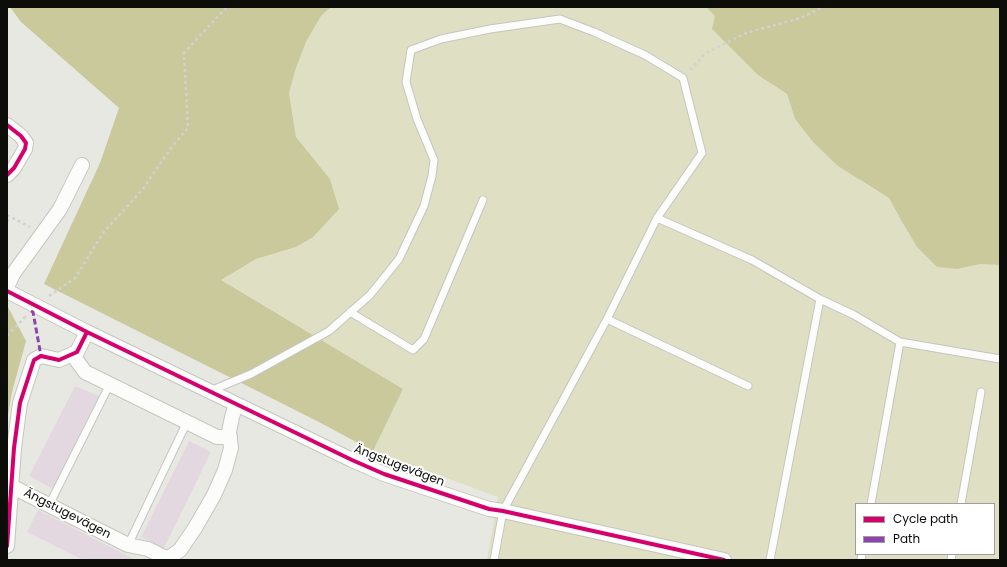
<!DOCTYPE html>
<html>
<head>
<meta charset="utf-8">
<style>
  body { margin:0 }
  #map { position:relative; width:1007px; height:567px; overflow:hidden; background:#e8e8e3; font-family:Poppins,sans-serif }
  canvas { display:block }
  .frame { position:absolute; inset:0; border:8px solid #0c0c09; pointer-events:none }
  .legend { position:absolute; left:855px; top:503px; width:140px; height:52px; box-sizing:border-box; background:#fff; border:1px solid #9e9e9d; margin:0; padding:5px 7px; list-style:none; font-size:12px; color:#0c0c09 }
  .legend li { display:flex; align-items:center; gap:8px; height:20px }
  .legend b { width:20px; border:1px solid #9e9e9d }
</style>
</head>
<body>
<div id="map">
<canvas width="1007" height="567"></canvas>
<div class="frame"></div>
<ul class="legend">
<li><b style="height:5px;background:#d6006c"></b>Cycle path</li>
<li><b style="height:5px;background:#8e44ad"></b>Path</li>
</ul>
</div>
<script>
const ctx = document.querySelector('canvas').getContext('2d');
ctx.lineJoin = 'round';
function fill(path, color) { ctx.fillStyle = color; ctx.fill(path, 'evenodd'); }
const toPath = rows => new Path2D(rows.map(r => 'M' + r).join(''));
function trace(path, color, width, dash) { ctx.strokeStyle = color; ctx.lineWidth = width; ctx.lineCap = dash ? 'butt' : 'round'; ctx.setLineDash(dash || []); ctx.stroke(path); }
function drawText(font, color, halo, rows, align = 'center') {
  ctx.font = font + ' Poppins,sans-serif'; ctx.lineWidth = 4; ctx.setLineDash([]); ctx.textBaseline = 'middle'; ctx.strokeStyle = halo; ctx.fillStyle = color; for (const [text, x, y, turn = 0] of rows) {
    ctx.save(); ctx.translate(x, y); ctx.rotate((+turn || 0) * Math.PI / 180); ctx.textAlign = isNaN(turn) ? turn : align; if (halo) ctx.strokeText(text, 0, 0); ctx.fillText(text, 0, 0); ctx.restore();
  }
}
const green = toPath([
  [331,7,706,7,715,16,774,86,787,94,795,119,864,183,889,198,901,220,917,247,958,269,980,264,1000,265,1000,560,487,560,498,497,373,451,403,389,221,280,256,259,296,247,330,179,296,137,289,93,296,68,306,42,321,16],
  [856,504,994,504,994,554,856,554]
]);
const forest = toPath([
  [10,7,331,7,321,16,306,42,296,68,289,93,296,137,330,179,339,209,313,237,296,247,256,259,221,280,403,389,373,451,317,421,44,284,100,163,119,108,21,22],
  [706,7,1000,7,1000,265,980,264,958,269,937,267,917,247,901,220,889,198,838,166,814,143,795,119,787,94,758,75,712,29,715,16],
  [7,305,26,341,12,392,7,421]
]);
const building = toPath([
  [75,386,99,396,53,489,29,476],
  [189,441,211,452,164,548,141,537],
  [38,510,134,559,134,560,83,560,27,532]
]);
const path = toPath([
  [690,70,706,53,746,33,801,18,823,7],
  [7,215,30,227],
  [7,222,10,217],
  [49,296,75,278,103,233,142,190,171,148,188,128,184,53,222,12,228,7],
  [7,336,26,316]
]);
const service = toPath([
  [657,218,752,260,820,299,854,315,900,342,871,504],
  [350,312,413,350,424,339,483,200],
  [607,319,748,386],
  [900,342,1000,359],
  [210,391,251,374,329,331,370,295,399,259,424,206,432,176,434,160,417,119,406,82,411,50,441,39,490,29,560,19,594,32,645,55,683,78,702,153,657,218,607,319,503,511,494,560],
  [961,504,981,392],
  [49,505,110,384],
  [128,545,187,422],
  [770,560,820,299],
  [861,560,862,554],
  [951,560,952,554]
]);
const minor = toPath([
  [7,125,21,136,26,143,25,149,14,168,7,175],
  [7,287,13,274,60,209,82,165],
  [7,291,87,332,352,460,384,474,489,509,503,511,724,560],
  [72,354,85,372,217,437,230,437],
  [11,486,128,545,148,549,168,559],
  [7,546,14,448,20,403,34,360,41,356,59,360,77,352,87,332],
  [166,560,180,550,195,528,214,495,225,470,231,448,229,432,232,417,236,404]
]);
const quiet = toPath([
  [31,311,33,312,41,356]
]);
const cycleway = toPath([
  [7,125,21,136,26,143,25,149,14,168,7,175],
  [7,291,87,332,352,460,384,474,489,509,503,511,724,560],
  [7,546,14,448,20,403,34,360,41,356,59,360,77,352,87,332]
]);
const streetNames = [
  ["Ängstugevägen",399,466,21],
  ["Ängstugevägen",67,514,27]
];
fill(green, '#dfdfc3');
fill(forest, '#c9c99b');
fill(building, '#e4d8e0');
trace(service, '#c5c5c2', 9);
trace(minor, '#c5c5c2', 16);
trace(path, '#d1d1cf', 2.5, [3, 3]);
trace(service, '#fcfcfb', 7);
trace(minor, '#fcfcfb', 14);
trace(quiet, '#8e44ad', 3, [6, 3]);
trace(cycleway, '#d6006c', 4);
drawText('12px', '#0c0c09', '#fff', streetNames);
</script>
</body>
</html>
